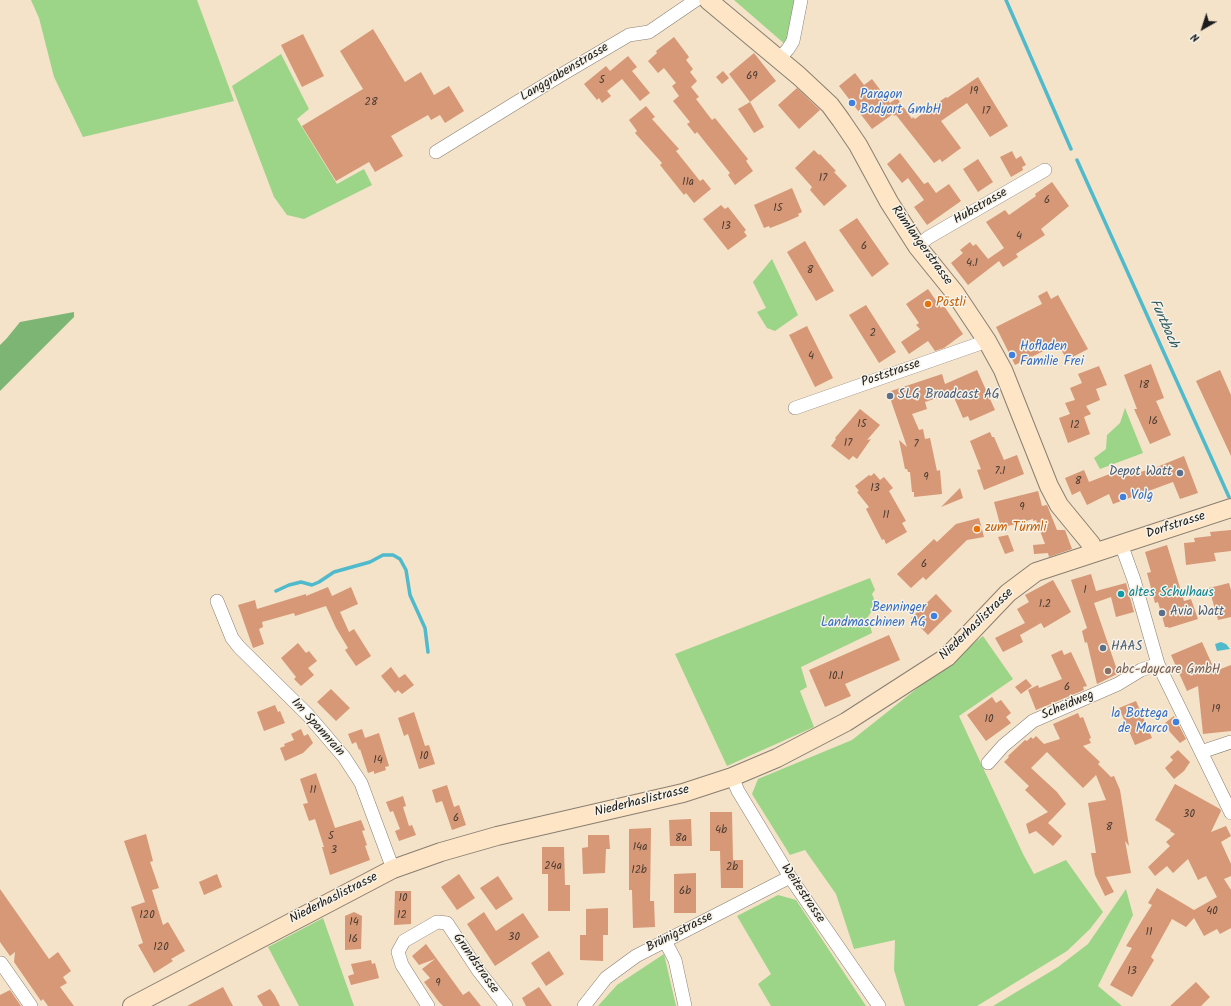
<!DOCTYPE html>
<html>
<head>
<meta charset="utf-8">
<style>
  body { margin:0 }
  #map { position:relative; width:1231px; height:1006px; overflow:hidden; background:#f4e2c9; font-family:Kalam,sans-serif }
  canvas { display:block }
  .north { position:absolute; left:1183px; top:8px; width:40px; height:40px; -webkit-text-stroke:3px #f7f3e8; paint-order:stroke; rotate:219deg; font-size:11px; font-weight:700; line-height:16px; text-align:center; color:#1c1c1c }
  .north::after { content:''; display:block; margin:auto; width:14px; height:18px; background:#1c1c1c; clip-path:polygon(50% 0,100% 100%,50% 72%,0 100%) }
</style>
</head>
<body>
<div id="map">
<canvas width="1231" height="1006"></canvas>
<div class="north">N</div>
</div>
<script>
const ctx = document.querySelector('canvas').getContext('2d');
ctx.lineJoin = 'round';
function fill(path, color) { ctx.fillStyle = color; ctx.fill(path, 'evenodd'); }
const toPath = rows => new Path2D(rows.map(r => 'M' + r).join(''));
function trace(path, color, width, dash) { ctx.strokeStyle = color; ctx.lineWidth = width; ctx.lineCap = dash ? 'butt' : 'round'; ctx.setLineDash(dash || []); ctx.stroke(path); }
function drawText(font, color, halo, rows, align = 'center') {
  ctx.font = font + ' Kalam,sans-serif'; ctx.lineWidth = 3; ctx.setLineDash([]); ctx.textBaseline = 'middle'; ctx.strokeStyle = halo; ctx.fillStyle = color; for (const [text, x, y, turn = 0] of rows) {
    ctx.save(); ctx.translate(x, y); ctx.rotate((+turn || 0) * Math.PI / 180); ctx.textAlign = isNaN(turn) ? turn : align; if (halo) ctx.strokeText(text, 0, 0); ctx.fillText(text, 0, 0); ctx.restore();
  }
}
const green = toPath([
  [31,0,197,0,234,101,83,137,54,77,39,18],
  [734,0,795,0,787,46],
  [281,54,309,109,297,119,337,184,364,169,372,185,304,219,287,215,274,197,232,86],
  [772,259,798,315,775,331,767,328,757,312,766,308,753,282],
  [1125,408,1143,453,1100,469,1094,458,1106,449,1107,435,1120,423],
  [870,578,875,590,872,594,878,609,871,612,868,617,872,633,801,667,807,687,800,691,814,727,727,766,675,654],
  [983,636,1013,679,959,716,1023,854,1034,874,1066,860,1103,912,1090,929,1067,951,977,1006,905,1006,894,970,895,940,854,949,836,894,805,850,790,855,752,794,758,779,852,740],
  [1126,889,1133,915,1098,986,1122,1006,993,1006,1058,967,1088,944],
  [778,895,796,900,866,1006,771,1006,758,984,771,974,737,916],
  [323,918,354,1006,299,1006,268,947],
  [664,954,676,1006,598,1006,617,985]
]);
const forest = toPath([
  [74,312,74,317,0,391,0,345,7,338,20,322]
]);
const water = toPath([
  [1221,642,1226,644,1230,649,1217,651,1215,644]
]);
const stream = toPath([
  [1006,0,1071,149],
  [1077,160,1229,497],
  [276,591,289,585,301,582,312,585,319,582,334,572,370,562,383,555,393,555,400,559,406,570,410,595,425,628,428,652]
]);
const building = toPath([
  [373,29,405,82,421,72,434,95,449,86,464,111,445,123,440,115,431,120,428,115,391,136,403,156,375,172,369,162,336,181,302,126,363,89,340,51],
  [303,34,324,76,302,87,281,45],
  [674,37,689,57,686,60,693,69,690,72,697,81,691,87,699,97,696,99,712,120,715,118,748,159,746,161,753,171,735,185,728,175,730,173,697,132,695,134,687,124,690,122,673,101,679,96,672,86,676,83,664,68,658,73,648,61,657,53,656,51],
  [754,53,776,81,750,102,764,127,754,133,738,109,750,102,729,74],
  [628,56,637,67,632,71,650,93,640,101,622,79,607,91,611,96,602,103,599,98,597,100,584,84,606,66,610,71],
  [723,71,729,78,722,84,716,77],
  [855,73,864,85,872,79,890,103,897,98,912,119,913,117,915,119,946,97,947,98,978,77,1008,126,990,137,967,103,941,121,961,148,942,162,940,159,934,163,896,115,894,116,893,114,872,129,839,86],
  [797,88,820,110,799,129,778,105],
  [646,106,655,117,652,119,679,149,676,151,700,181,703,179,711,189,694,203,686,193,684,195,660,165,662,163,635,133,637,131,629,120],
  [814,150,819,155,820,154,836,171,834,172,847,186,824,206,810,190,812,187,795,168],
  [1012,151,1016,159,1021,156,1026,165,1022,167,1023,170,1011,177,1000,157],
  [900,153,924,184,928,182,936,193,949,184,961,201,927,225,914,207,924,200,908,178,902,183,887,164],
  [978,159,993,182,978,192,963,169],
  [1052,182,1069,206,1041,229,1045,235,1016,254,1018,257,1003,267,999,261,968,285,951,263,963,253,960,250,970,242,973,246,976,244,988,259,1004,248,986,222,1005,210,1009,215,1036,196,1035,194],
  [792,188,802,212,798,214,799,216,788,221,770,228,769,226,764,228,754,205],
  [721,205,725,209,728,207,746,230,744,232,747,236,728,250,703,219],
  [857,218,889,264,872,277,839,230],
  [805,241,834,291,816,301,787,252],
  [928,289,941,308,944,306,963,334,944,348,935,351,928,341,909,354,901,342,920,329,916,325,919,323,906,304],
  [1047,291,1051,299,1058,295,1088,349,1067,360,1058,344,1015,365,996,327,1042,304,1038,296],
  [866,305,896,352,879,363,849,315],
  [807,326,833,378,815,387,789,335],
  [1151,364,1164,398,1156,401,1171,435,1150,444,1134,409,1137,409,1124,375],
  [1099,366,1107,385,1096,389,1100,400,1086,406,1091,414,1084,417,1090,434,1068,443,1059,418,1070,414,1065,403,1075,400,1070,388,1082,383,1078,374],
  [977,370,995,410,970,421,968,416,963,418,952,393,925,402,927,409,912,414,919,430,923,429,925,439,930,438,937,471,940,470,942,494,914,497,914,492,912,492,910,472,908,472,907,469,905,469,899,440,907,447,888,392,942,374,945,384],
  [1220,370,1231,395,1231,456,1196,381],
  [860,409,880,425,867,440,871,439,857,459,853,456,849,460,831,446,836,439,835,438],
  [990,432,992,437,994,437,1004,460,1017,455,1024,474,984,490,977,470,981,469,970,441],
  [1184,456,1198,493,1180,499,1173,482,1113,504,1109,494,1087,505,1080,491,1072,495,1065,478,1084,470,1089,482,1125,468,1128,476,1147,470,1147,471],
  [874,473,880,480,884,477,893,488,889,491,906,521,902,523,907,532,886,544,884,539,882,540,866,509,869,507,857,492,859,491,855,486,869,475,871,476],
  [960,488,963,498,941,507],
  [1038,491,1042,506,1047,505,1057,530,1065,530,1072,549,1049,557,1048,553,1034,554,1033,545,1045,544,1036,520,1033,521,1033,519,1001,528,994,502],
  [979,518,984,537,967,540,926,580,923,577,911,588,897,574,934,539,937,542,956,524],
  [1231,530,1231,551,1214,553,1216,561,1186,565,1184,543,1195,542,1194,538,1211,536,1210,532],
  [1008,535,1014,551,1005,554,998,537],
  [1167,545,1184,601,1191,599,1198,619,1169,628,1168,627,1165,627,1158,602,1155,603,1147,573,1151,572,1145,552],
  [1091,574,1096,591,1126,583,1134,612,1116,617,1111,597,1094,603,1116,667,1122,666,1123,671,1097,684,1087,642,1085,643,1082,631,1087,628,1071,580],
  [1053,580,1071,612,1044,628,1041,623,1020,635,1023,642,1003,652,995,638,1025,623,1017,609,1029,602,1025,595],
  [1229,583,1231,590,1231,617,1218,620,1209,588],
  [328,587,332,596,351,587,358,604,340,612,349,632,354,629,371,656,356,666,345,650,348,648,336,628,326,606,295,616,294,613,262,622,263,627,259,629,264,644,253,648,238,605,255,600,257,609,306,594,306,596],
  [936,594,952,611,928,635,911,618],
  [889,635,900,660,845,684,851,696,825,707,809,670],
  [1202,642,1215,671,1231,665,1231,731,1203,734,1198,686,1187,691,1171,655],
  [298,643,306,653,309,651,317,661,308,668,314,675,301,686,294,679,296,677,281,658],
  [1062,650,1064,655,1071,652,1087,686,1083,687,1084,690,1036,710,1028,690,1038,685,1039,688,1062,679,1051,655],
  [391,667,399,678,405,674,414,685,402,694,398,690,395,693,381,676],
  [1026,679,1032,686,1021,694,1015,687],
  [331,689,350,708,336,721,317,702],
  [992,697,996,703,1001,700,1011,713,1006,717,1011,723,986,741,967,715],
  [1136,701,1152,738,1135,745,1119,708],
  [275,705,278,712,280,711,285,723,264,731,257,712],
  [414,712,425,746,429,745,435,764,419,769,408,734,404,736,398,718],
  [1078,713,1080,718,1083,717,1091,738,1089,739,1091,743,1083,746,1100,762,1098,764,1111,777,1114,776,1120,790,1129,846,1125,841,1131,873,1106,877,1114,892,1105,896,1095,875,1091,853,1096,853,1088,803,1106,800,1096,775,1083,788,1047,752,1031,768,1057,792,1066,804,1048,823,1062,836,1053,846,1036,831,1029,834,1026,824,1048,812,1025,790,1029,786,1004,762,1009,757,1008,756,1025,740,1027,741,1031,737,1033,739,1036,736,1044,744,1060,739,1053,724],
  [1174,716,1186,739,1180,743,1170,732,1165,723],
  [301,729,304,736,308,734,313,743,303,753,285,761,280,748,285,746,284,744,294,740,291,734],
  [362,729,365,738,379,733,389,766,385,767,386,770,374,774,374,771,368,773,360,749,359,750,356,742,352,744,348,734],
  [1178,750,1190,762,1184,771,1174,779,1165,768,1173,760,1170,757],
  [316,773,335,828,361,820,365,830,362,831,367,845,365,846,370,860,330,875,322,847,324,847,315,819,309,821,303,804,308,803,300,779],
  [1175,784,1220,809,1221,811,1211,832,1226,826,1231,836,1221,842,1231,864,1231,876,1224,879,1231,890,1231,928,1220,934,1217,929,1204,936,1194,918,1186,927,1172,919,1151,957,1154,960,1132,997,1110,985,1132,948,1126,946,1152,905,1148,903,1157,888,1194,910,1217,897,1206,876,1198,880,1188,859,1173,873,1167,866,1155,876,1148,867,1170,846,1166,842,1175,834,1170,831,1171,830,1155,820],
  [447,785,454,807,459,805,466,825,452,830,442,801,436,803,432,790],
  [403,796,406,806,403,807,409,826,412,825,416,835,399,841,395,831,400,829,393,811,390,812,386,802],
  [710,812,732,812,733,860,743,860,743,888,721,888,720,851,710,851],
  [691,819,692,846,670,846,669,820],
  [651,828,650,901,654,901,655,927,633,928,632,890,629,890,629,829],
  [146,834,153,861,150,862,159,888,152,890,163,925,168,922,185,951,171,959,173,961,154,973,138,945,143,943,131,907,145,902,124,841],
  [588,835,609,835,610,849,606,849,605,873,583,874,582,848,588,847],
  [542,847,564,847,565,885,570,885,570,911,548,911,548,874,542,874],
  [696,873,696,913,674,913,674,874],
  [217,874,222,887,204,895,199,882],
  [459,874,475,898,457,910,441,887],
  [498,876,513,899,496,910,480,888],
  [0,889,49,959,58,952,71,971,63,977,67,983,60,987,74,1006,48,1006,43,999,41,1001,14,962,15,952,10,956,0,942],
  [395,891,411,891,411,924,394,925],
  [608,908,608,935,603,935,603,961,580,960,580,935,586,935,586,909],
  [354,912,362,916,361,949,345,950,345,916],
  [484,912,496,931,523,913,539,937,495,966,467,924],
  [426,944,463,995,469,991,481,1006,443,1006,439,1002,424,982,430,978,422,969,435,959,419,965,412,956],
  [549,951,564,974,546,986,531,963],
  [371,960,372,964,375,963,379,978,351,985,348,976,354,974,351,964],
  [1196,982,1210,997,1201,1006,1170,1006],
  [223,987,233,1006,187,1006],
  [539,987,552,1006,526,1006,522,998],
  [270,989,275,996,280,1006,263,1006,257,996],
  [10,990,21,1006,0,1006,0,995]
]);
const street = toPath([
  [779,59,788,49,793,41,801,0],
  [436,152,561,75,629,35,649,32,696,0],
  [917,246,929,237,1045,170],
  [795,408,987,341],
  [1121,544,1134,580,1158,664,1231,813],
  [217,601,232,638,239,647,308,715,344,757,361,783,393,869],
  [1201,752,1231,742],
  [988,763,1003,746,1033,721,1118,684,1141,670,1158,664],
  [732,777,738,791,790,877,879,1006],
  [665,941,675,960,685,1006],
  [1,963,31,1006],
  [428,1006,402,965,398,952,404,941,437,922,447,923,478,970,506,1006],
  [584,1006,606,978,636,956,790,877]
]);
const secondary = toPath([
  [708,0,799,76,830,105,841,120,858,145,889,202,917,246,955,293,987,341,1003,370,1049,486,1059,505,1091,544,1094,552],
  [132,1006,393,869,441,852,497,836,683,793,732,777,777,758,846,722,947,657,1008,593,1036,572,1231,508]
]);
const markers = [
  [852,103,4,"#3f7fe0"],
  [928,304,4,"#e8710a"],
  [1012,355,4,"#3f7fe0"],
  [890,396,4,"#5c6f8a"],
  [1180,473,4,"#5c6f8a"],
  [1123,497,4,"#3f7fe0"],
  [977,529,4,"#e8710a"],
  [1121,594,4,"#0f9aa8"],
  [1162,613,4,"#5c6f8a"],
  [934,616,4,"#3f7fe0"],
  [1103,648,4,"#5c6f8a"],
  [1108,671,4,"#8d6e63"],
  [1176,722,4,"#3f7fe0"]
];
const numberNames = [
  ["69",752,77],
  ["5",602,81],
  ["19",974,92],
  ["28",371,103],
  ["17",986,112],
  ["17",823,179],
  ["11a",688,183],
  ["6",1047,201],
  ["15",778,209],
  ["13",726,227],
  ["4",1019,237],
  ["6",864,247],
  ["4.1",972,264],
  ["8",810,271],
  ["2",873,334],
  ["4",811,357],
  ["18",1144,386],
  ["16",1153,422],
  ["15",862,425],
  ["12",1075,426],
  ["17",848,444],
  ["7",916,445],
  ["7.1",1000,472],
  ["9",926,478],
  ["8",1078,482],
  ["13",875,489],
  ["9",1022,508],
  ["11",886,516],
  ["6",924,565],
  ["1",1085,591],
  ["1.2",1045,605],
  ["10.1",836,677],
  ["6",1067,688],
  ["19",1216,710],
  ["10",989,720],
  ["10",424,757],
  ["14",378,761],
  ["11",313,791],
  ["30",1189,815],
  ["6",456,819],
  ["8",1109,828],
  ["4b",721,831],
  ["5",331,837],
  ["8a",681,839],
  ["14a",640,848],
  ["3",334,851],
  ["24a",553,867],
  ["2b",732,868],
  ["12b",639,871],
  ["6b",685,892],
  ["10",403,899],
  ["40",1212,912],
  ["120",147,916],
  ["12",402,916],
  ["14",354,923],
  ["11",1149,933],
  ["30",514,938],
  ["16",353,940],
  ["120",161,948],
  ["13",1132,972],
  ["9",438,984]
];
const streetNames = [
  ["Langgrabenstrasse",565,73,-31],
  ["Hubstrasse",981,207,-30],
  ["Rümlangerstrasse",921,246,54],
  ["Poststrasse",891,374,-19],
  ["Dorfstrasse",1176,526,-18],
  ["Niederhaslistrasse",977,625,-44],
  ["Scheidweg",1068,706,-23],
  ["Im Spannrain",317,728,48],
  ["Niederhaslistrasse",642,802,-14],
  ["Weitestrasse",802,894,56],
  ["Niederhaslistrasse",334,899,-27],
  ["Brünigstrasse",680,933,-27],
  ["Grundstrasse",475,964,55]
];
const shopNames = [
  ["Paragon",860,96],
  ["Bodyart GmbH",860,111],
  ["Hofladen",1020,348],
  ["Familie Frei",1020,363],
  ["Volg",1131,497],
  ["Benninger",926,609,"right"],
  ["Landmaschinen AG",926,624,"right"],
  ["la Bottega",1168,715,"right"],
  ["de Marco",1168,730,"right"]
];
const foodNames = [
  ["Pöstli",936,304],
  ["zum Türmli",985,529]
];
const serviceNames = [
  ["SLG Broadcast AG",898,396],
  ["Depot Watt",1172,473,"right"],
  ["Avia Watt",1170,613],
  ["HAAS",1111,648]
];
const cultureNames = [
  ["altes Schulhaus",1129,594]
];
const educationNames = [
  ["abc-daycare GmbH",1116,671]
];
const waterNames = [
  ["Furtbach",1163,324,66]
];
fill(green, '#9cd588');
fill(forest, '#7db674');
fill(water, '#50bacd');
trace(stream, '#50bacd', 3.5);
fill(building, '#d69876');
trace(street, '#887f72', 14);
trace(secondary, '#887f72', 20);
trace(street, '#fff', 13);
trace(secondary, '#fde5c5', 18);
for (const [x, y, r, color] of markers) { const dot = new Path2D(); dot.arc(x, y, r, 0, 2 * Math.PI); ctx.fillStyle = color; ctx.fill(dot); trace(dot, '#f7f3e8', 1.5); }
drawText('11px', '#4a3b32', null, numberNames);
drawText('13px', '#1c1c1c', '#f7f3e8', streetNames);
drawText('13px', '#366cbe', '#f7f3e8', shopNames, 'left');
drawText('13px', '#c56008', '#f7f3e8', foodNames, 'left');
drawText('13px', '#4e5e75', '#f7f3e8', serviceNames, 'left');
drawText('13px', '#0d838f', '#f7f3e8', cultureNames, 'left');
drawText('13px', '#785e54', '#f7f3e8', educationNames, 'left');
drawText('italic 14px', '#315b63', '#f7f3e8', waterNames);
</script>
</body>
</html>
